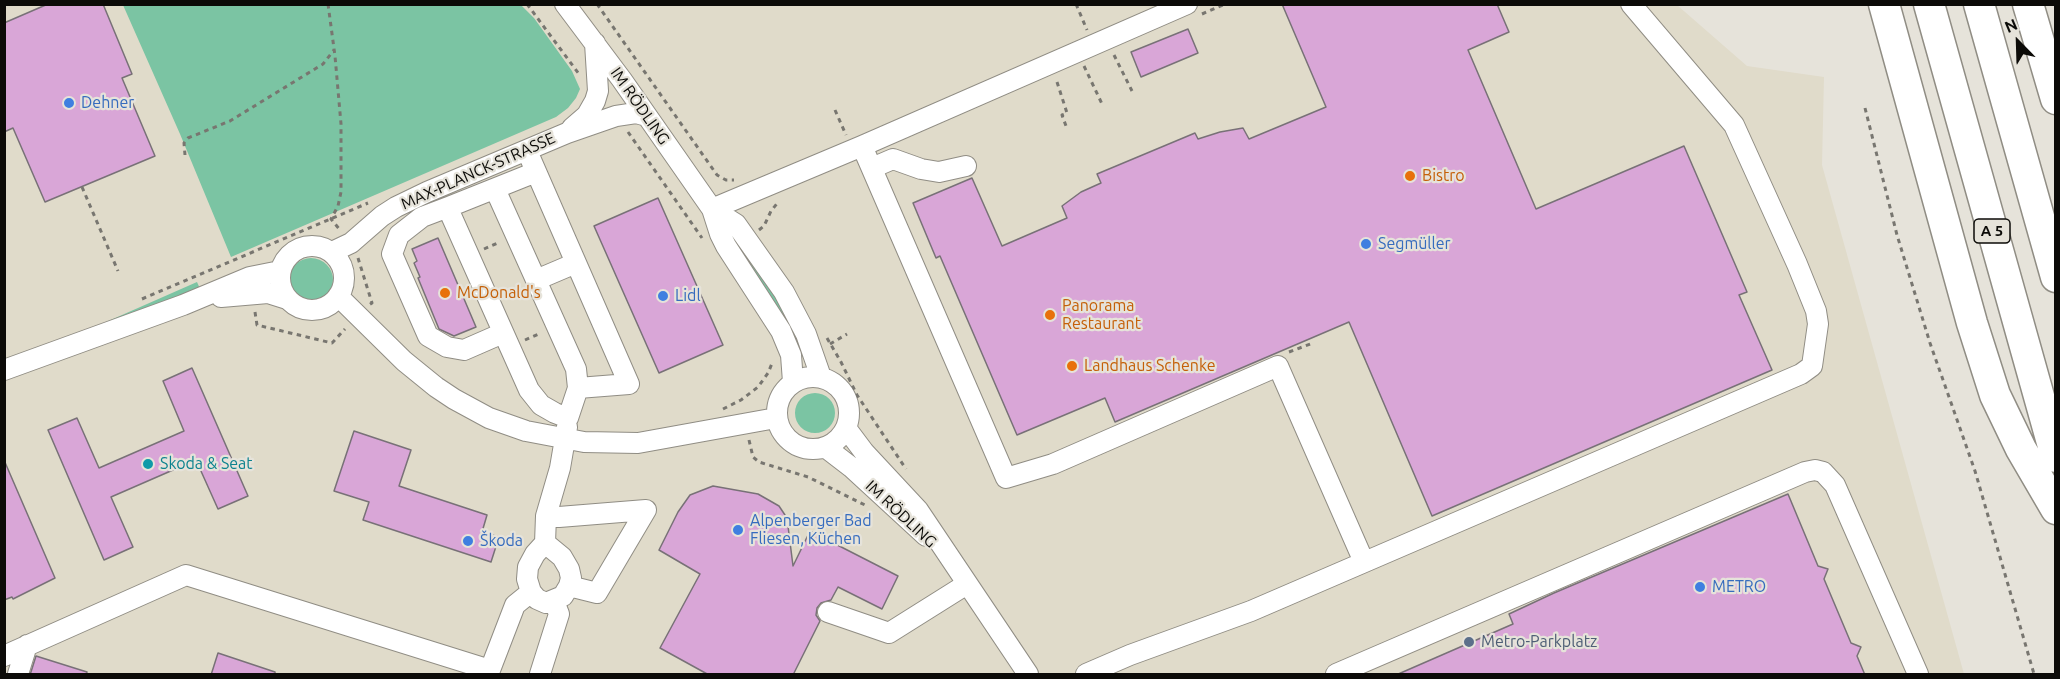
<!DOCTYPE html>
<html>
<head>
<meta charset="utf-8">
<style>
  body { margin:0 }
  #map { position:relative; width:2060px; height:679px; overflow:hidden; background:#e6e3da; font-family:Ubuntu,sans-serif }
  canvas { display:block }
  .frame { position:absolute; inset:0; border:6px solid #0c0b08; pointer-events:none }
  .north { position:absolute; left:1988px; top:12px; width:60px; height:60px; -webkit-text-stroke:4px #e6e3da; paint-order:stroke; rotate:337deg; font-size:16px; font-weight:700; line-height:24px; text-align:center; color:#0c0b08 }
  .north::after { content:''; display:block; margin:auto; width:21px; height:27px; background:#0c0b08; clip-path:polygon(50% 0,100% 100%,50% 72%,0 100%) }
</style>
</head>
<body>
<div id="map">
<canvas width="2060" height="679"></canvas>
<div class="frame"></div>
<div class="north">N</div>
</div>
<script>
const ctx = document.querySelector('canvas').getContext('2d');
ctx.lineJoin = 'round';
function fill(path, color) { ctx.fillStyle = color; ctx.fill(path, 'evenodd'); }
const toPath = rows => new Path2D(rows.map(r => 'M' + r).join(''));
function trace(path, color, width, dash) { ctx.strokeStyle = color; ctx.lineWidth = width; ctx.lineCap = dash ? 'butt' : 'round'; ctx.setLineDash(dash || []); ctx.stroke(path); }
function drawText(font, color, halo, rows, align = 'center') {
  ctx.font = font + ' Ubuntu,sans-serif'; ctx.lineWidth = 4.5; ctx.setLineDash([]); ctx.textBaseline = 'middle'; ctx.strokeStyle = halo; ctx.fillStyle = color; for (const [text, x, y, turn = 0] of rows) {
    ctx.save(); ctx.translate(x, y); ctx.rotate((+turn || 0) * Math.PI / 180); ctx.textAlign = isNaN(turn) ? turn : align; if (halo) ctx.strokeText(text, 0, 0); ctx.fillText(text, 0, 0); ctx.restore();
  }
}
const built = toPath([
  [4,5,1677,5,1747,66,1824,77,1822,165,1964,674,5,674]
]);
const green = toPath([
  [123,5,521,5,534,18,572,71,580,89,576,98,568,108,556,117,231,257,180,134],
  [723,218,780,302,803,346,797,348,718,221],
  '289 280a22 22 0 1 1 44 0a22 22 0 1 1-44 0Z',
  [197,282,201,291,95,328,97,326],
  '795 413a20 20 0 1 1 40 0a20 20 0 1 1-40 0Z'
]);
const building = toPath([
  [48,4,103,4,132,74,122,78,155,156,45,202,13,128,4,132,4,23,48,4],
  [1282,4,1497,4,1509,32,1468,50,1536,209,1684,146,1747,292,1739,295,1772,370,1432,516,1349,322,1115,422,1105,398,1017,435,940,256,936,258,913,203,972,178,1002,246,1067,218,1062,206,1081,192,1101,183,1097,174,1195,133,1198,139,1220,132,1243,128,1249,139,1326,107,1282,4],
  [1188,29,1198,53,1141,77,1131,52,1188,29],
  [658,198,723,345,659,373,594,226,658,198],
  [438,238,476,327,454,336,439,329,418,278,420,277,414,263,417,261,412,249,438,238],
  [192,368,248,496,218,509,196,460,111,497,133,547,104,560,48,430,77,418,99,468,184,431,163,381,192,368],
  [354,431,411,450,399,486,487,515,482,532,499,537,491,562,363,520,369,502,334,491,354,431],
  [4,460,55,578,13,599,12,597,4,600,4,460],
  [713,486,758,494,779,506,787,518,793,566,810,531,898,576,882,609,838,587,831,600,821,603,817,608,816,615,820,621,793,675,709,675,660,648,700,574,659,550,678,512,690,495,713,486],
  [1788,494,1818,566,1828,569,1824,579,1851,643,1861,647,1857,656,1865,675,1396,675,1513,624,1509,614,1554,593,1788,494],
  [218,653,275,672,275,675,211,675,218,653],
  [36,656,87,672,86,675,30,675,36,656]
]);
const path = toPath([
  [328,4,335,56,341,124,341,192,338,206,331,219,340,230],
  [527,4,579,74],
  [597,4,717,175,726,180,734,180],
  [1076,4,1087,30],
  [1202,14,1225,4],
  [1114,55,1132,91],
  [1084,66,1103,106],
  [1057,82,1067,113,1062,115,1066,126],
  [1865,108,1897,235,1930,343,1975,471,2034,674],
  [835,110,846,135],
  [628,132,702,238],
  [185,155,184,143,188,138,230,121,323,64,334,50],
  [82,187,118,271],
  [759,230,764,226,771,211,779,201],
  [484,249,500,242],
  [358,258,372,303,369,305],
  [142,299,368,203],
  [255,312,257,325,332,343,345,329],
  [827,338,841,362,857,395,906,469],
  [525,340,541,333],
  [830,344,847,334],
  [1289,352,1313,343],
  [723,409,741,400,758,387,768,373,773,361],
  [749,440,753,457,759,462,808,477,865,505]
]);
const minor = toPath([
  [565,4,622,80,712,209,720,234,726,246,781,331,791,355,793,382],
  [572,128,587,115,595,101,598,91,595,43],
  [862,146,1006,478,1053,464,1278,366,1364,562],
  [531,160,629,384,578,388],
  [872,168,893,159,921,169,939,172,966,166],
  [495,189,576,369,578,388,568,418,555,413,541,405,529,390,450,213,451,206,536,172],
  [451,206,422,217,399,235,392,254,428,336,447,347,464,350,503,333],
  [712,209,862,146,1187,4],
  [712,209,736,224,784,292,806,334,821,377],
  '280 278a32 32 0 1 1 64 0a32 32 0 1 1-64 0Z',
  [332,252,351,243,382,216,396,207,427,192,567,133,616,116,636,113,647,116],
  [536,280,576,263],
  [338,296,404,361,436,387,454,399,489,418,526,431,584,442,638,443,776,418],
  [221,297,268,293,287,299],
  [4,370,183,305,250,277,280,271],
  '777 413a36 36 0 1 1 72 0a36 36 0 1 1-72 0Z',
  [846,428,864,452,918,510,1028,674],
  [825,447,851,467,926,536],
  [546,516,559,517,646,510,597,593,569,586],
  [545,543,562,557,569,569,571,578,569,586,563,596,546,603,537,599,531,592,527,579,528,567,535,554,545,543,546,516,560,468,567,427],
  [828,612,889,633,967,584],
  [4,656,186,575,490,670,515,605,531,592],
  [18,674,27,645],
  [540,674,559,614,554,601],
  [1086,674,1130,655,1251,611,1801,374,1812,366,1818,324,1816,311,1797,264,1734,125,1631,4],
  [1336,674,1805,472,1815,470,1823,472,1835,485,1918,674]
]);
const highway = toPath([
  [1884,4,1972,323,1995,395,2021,449,2056,509],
  [1929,4,2056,457],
  [1979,4,2056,277],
  [2028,4,2056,99]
]);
const markers = [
  [69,103,6,"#3f7fe0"],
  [1410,176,6,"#e8710a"],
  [1366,244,6,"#3f7fe0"],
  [445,293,6,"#e8710a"],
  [663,296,6,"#3f7fe0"],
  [1050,315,6,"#e8710a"],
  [1072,366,6,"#e8710a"],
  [148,464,6,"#0f9aa8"],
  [738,530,6,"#3f7fe0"],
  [468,541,6,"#3f7fe0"],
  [1700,587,6,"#3f7fe0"],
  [1469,642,6,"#5c6f8a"]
];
const shields = [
  [1992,231,36]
];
const shieldNames = [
  ["A 5",1992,231]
];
const shopNames = [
  ["Dehner",81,103],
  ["Segmüller",1378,244],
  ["Lidl",675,296],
  ["Alpenberger Bad",750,521],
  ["Fliesen, Küchen",750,539],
  ["Škoda",480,541],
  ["METRO",1712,587]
];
const streetNames = [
  ["IM RÖDLING",640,106,55],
  ["MAX-PLANCK-STRASSE",478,171,-24],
  ["IM RÖDLING",901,514,43]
];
const foodNames = [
  ["Bistro",1422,176],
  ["McDonald's",457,293],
  ["Panorama",1062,306],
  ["Restaurant",1062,324],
  ["Landhaus Schenke",1084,366]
];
const cultureNames = [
  ["Skoda & Seat",160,464]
];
const serviceNames = [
  ["Metro-Parkplatz",1481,642]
];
fill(built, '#e0dbca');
fill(green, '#7bc4a3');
fill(building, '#d9a6d7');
trace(building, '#787177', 1.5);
trace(minor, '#908d84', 22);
trace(highway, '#908d84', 33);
trace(path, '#787670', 3, [4.5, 4.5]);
trace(minor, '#fff', 20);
trace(highway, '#fff', 30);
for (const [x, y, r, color] of markers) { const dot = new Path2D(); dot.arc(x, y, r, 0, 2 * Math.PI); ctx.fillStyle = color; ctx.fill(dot); trace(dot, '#e6e3da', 2); }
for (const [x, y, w] of shields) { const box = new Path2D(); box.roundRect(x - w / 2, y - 12, w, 24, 4.5); ctx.fillStyle = '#e6e3da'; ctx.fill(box); trace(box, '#0c0b08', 1.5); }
drawText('bold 15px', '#0c0b08', null, shieldNames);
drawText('16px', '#366cbe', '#e6e3da', shopNames, 'left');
drawText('16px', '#0c0b08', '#e6e3da', streetNames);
drawText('16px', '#c56008', '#e6e3da', foodNames, 'left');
drawText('16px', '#0d838f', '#e6e3da', cultureNames, 'left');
drawText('16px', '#4e5e75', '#e6e3da', serviceNames, 'left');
</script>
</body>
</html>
